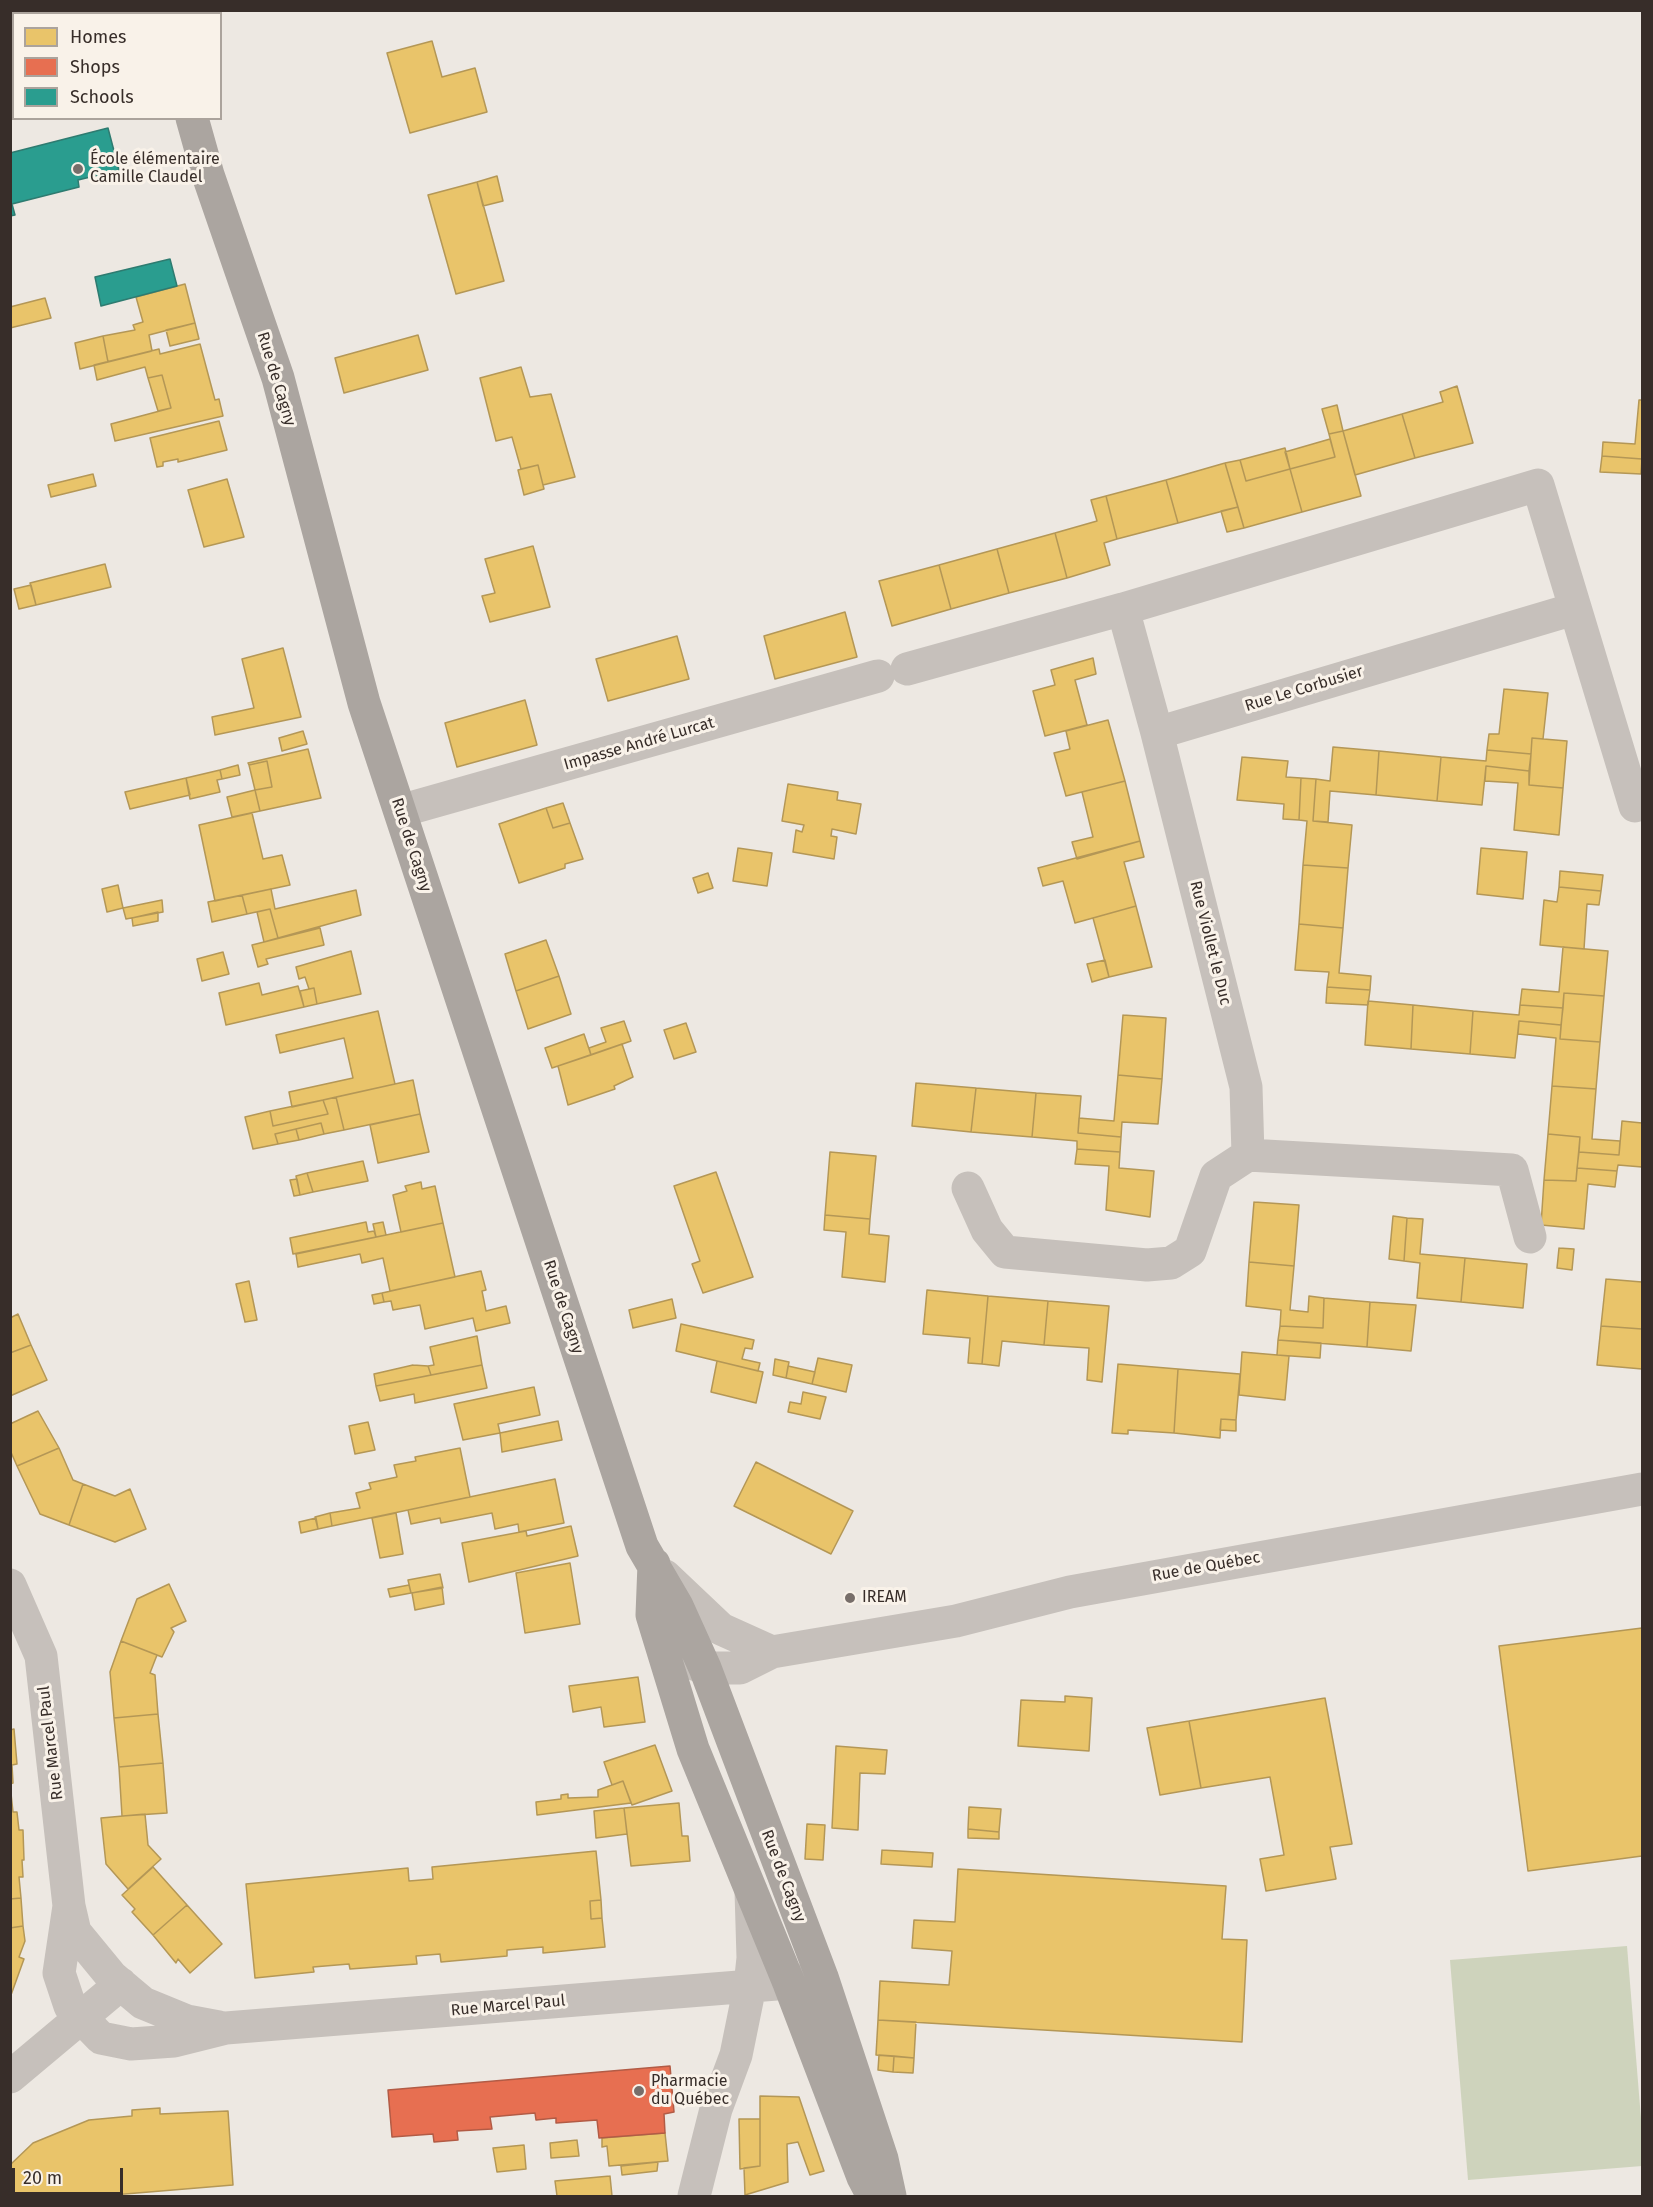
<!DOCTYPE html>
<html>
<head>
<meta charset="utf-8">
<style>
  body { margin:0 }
  #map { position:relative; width:1653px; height:2207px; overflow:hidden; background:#ede8e2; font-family:"Fira Sans",sans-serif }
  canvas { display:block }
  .frame { position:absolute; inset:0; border:12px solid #372d29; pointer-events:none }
  .legend { position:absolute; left:12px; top:12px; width:210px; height:108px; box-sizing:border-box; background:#f9f2e9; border:2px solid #aba39c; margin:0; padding:8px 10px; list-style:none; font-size:18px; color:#372d29 }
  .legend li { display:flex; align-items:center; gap:12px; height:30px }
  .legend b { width:30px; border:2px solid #aba39c }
  .scale { position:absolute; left:12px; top:2168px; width:111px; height:27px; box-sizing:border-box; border:3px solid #372d29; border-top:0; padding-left:8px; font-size:18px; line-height:21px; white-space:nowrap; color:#372d29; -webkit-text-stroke:4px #f9f2e9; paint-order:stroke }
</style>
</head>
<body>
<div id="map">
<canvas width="1653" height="2207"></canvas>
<div class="frame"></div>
<ul class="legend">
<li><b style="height:16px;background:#e9c46a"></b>Homes</li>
<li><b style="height:16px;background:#e76f51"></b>Shops</li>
<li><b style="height:16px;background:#2a9d8f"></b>Schools</li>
</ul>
<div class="scale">20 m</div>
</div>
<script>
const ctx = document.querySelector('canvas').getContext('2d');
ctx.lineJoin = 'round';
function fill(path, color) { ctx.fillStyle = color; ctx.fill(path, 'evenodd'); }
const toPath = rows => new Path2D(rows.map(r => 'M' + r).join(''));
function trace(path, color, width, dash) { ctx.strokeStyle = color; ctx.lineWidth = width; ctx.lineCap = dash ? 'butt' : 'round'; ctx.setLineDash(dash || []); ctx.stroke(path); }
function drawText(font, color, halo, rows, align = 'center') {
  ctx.font = font + ' "Fira Sans",sans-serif'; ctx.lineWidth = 6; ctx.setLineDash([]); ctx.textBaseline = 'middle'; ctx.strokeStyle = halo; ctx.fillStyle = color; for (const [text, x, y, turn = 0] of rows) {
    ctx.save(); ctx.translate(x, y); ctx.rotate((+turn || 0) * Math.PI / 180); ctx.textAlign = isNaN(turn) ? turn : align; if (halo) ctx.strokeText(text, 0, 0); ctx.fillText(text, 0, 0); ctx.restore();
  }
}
const green = toPath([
  [1627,1946,1642,2131,1642,2166,1468,2180,1450,1960]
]);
const homes = toPath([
  [432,41,442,77,475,68,487,112,410,133,387,53,432,41],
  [497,176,503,201,483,206,477,182,497,176],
  [477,182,504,281,456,294,428,195,477,182],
  [185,284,195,323,149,335,152,351,108,362,103,336,135,330,133,325,143,322,136,297,185,284],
  [45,298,51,318,10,328,10,307,45,298],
  [195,323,199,339,170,346,166,330,195,323],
  [418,335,428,370,344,393,335,358,418,335],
  [103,336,108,362,80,369,75,343,103,336],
  [200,344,215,400,219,399,223,416,115,441,111,424,171,408,162,375,148,378,145,367,97,380,94,365,159,349,160,354,200,344],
  [521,367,530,397,551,394,575,477,543,485,538,465,521,469,512,437,496,441,480,378,521,367],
  [162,375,171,408,158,411,148,378,162,375],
  [1457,386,1473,443,1415,458,1402,414,1443,402,1440,392,1457,386],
  [1639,400,1642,400,1642,459,1602,456,1603,442,1635,444,1639,400],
  [1337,405,1343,431,1329,434,1322,409,1337,405],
  [1402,414,1415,458,1355,475,1343,431,1402,414],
  [219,421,227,450,178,462,178,459,163,462,163,466,157,467,150,438,219,421],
  [1343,431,1361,496,1302,512,1290,469,1335,457,1329,434,1343,431],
  [1330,439,1335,457,1290,469,1285,452,1330,439],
  [1285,448,1290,469,1246,481,1240,460,1285,448],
  [1602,456,1642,459,1641,474,1600,472,1602,456],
  [1240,460,1246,481,1290,469,1302,512,1244,528,1225,463,1240,460],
  [1225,463,1238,507,1178,523,1166,480,1225,463],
  [538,465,544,489,524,495,518,470,538,465],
  [93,474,96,486,51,497,48,485,93,474],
  [227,479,244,537,204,547,188,490,227,479],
  [1166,480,1178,523,1117,539,1106,496,1166,480],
  [1106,496,1117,539,1104,543,1110,565,1067,578,1055,533,1097,521,1091,500,1106,496],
  [1238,507,1244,528,1227,532,1221,511,1238,507],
  [1055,533,1067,578,1009,593,997,549,1055,533],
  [533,546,550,607,490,622,482,596,495,593,485,559,533,546],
  [997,549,1009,593,951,609,939,565,997,549],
  [105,564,111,587,36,605,30,583,105,564],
  [939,565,951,609,892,626,879,581,939,565],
  [31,585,36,605,19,609,14,589,31,585],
  [845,612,857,657,775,679,764,636,845,612],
  [677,636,689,679,608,701,596,659,677,636],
  [283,648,301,717,215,735,212,717,254,708,242,659,283,648],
  [1093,658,1096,674,1075,680,1087,725,1045,736,1033,691,1055,685,1051,670,1093,658],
  [1504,689,1548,693,1543,739,1532,738,1531,754,1487,750,1489,734,1499,734,1504,689],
  [525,700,537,745,457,767,445,723,525,700],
  [1108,720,1125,781,1066,796,1054,753,1070,749,1066,731,1108,720],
  [303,731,307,744,282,751,279,738,303,731],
  [1532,738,1567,741,1563,788,1529,785,1532,738],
  [1333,747,1379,751,1376,795,1330,791,1328,822,1313,821,1316,779,1330,781,1333,747],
  [308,749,321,798,260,811,255,790,272,787,267,761,249,765,248,763,308,749],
  [1487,750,1531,754,1529,771,1486,766,1482,805,1437,801,1441,757,1486,761,1487,750],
  [1379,751,1441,757,1437,801,1376,795,1379,751],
  [1242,757,1288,761,1286,777,1301,778,1299,820,1283,819,1284,804,1237,800,1242,757],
  [267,761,272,787,255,790,249,765,267,761],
  [238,765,240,775,222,779,220,770,238,765],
  [1486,766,1529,771,1529,785,1563,788,1559,835,1514,830,1518,783,1485,781,1486,766],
  [220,770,222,779,217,780,220,792,190,799,186,778,220,770],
  [186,778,190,795,130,809,125,792,186,778],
  [1301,778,1316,779,1313,821,1352,825,1348,868,1303,865,1307,821,1299,820,1301,778],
  [1125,781,1140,841,1077,859,1072,842,1093,837,1082,792,1125,781],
  [788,784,838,792,837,800,861,804,856,834,832,829,831,836,837,837,834,859,793,852,796,830,802,832,804,825,782,821,788,784],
  [255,790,260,811,232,817,227,797,255,790],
  [563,803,570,823,553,828,546,808,563,803],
  [546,808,553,828,570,823,583,859,565,864,565,868,519,883,499,824,546,808],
  [252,813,263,859,282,855,290,885,215,901,199,825,252,813],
  [1140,841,1144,857,1124,862,1136,906,1075,923,1063,881,1043,886,1038,868,1140,841],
  [738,848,772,853,767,886,733,881,738,848],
  [1481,848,1527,852,1523,899,1477,894,1481,848],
  [1303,865,1348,868,1343,928,1299,924,1303,865],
  [1560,871,1603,875,1601,891,1559,887,1560,871],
  [708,873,713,888,698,893,693,878,708,873],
  [118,885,123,908,107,912,102,889,118,885],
  [1559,887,1601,891,1599,905,1587,904,1584,949,1540,945,1544,900,1557,902,1559,887],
  [271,889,275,909,356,890,361,915,278,938,270,909,247,914,242,895,271,889],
  [242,895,247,914,212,922,208,902,242,895],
  [162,900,163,912,126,919,123,908,162,900],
  [1136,906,1152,967,1109,977,1093,918,1136,906],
  [270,909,278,938,264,942,257,912,270,909],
  [158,912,158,921,133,926,132,918,158,912],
  [1299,924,1343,928,1339,973,1371,976,1370,990,1327,987,1329,972,1295,970,1299,924],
  [320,928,324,945,266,959,268,964,258,967,252,945,320,928],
  [546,940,559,976,516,991,505,954,546,940],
  [1563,947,1608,951,1604,996,1564,993,1563,1008,1520,1005,1522,989,1559,992,1563,947],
  [351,951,361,994,317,1004,314,988,309,989,305,977,299,979,296,967,351,951],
  [223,952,229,974,202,981,197,959,223,952],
  [1105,960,1109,977,1092,982,1087,964,1105,960],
  [559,976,571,1014,528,1029,516,991,559,976],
  [259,983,262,995,298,986,304,1007,226,1025,219,993,259,983],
  [1327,987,1370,990,1368,1005,1326,1003,1327,987],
  [314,988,317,1004,304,1007,300,991,314,988],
  [1564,993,1604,996,1600,1042,1560,1039,1564,993],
  [1368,1001,1413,1005,1411,1049,1365,1045,1368,1001],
  [1413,1005,1473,1011,1470,1054,1411,1049,1413,1005],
  [1520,1005,1563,1008,1561,1025,1519,1021,1515,1058,1470,1054,1473,1011,1519,1015,1520,1005],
  [378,1011,395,1084,292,1107,289,1092,353,1078,344,1038,280,1053,276,1035,378,1011],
  [1123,1015,1166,1018,1162,1079,1118,1075,1123,1015],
  [624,1021,631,1041,591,1055,589,1048,606,1042,601,1028,624,1021],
  [1519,1021,1561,1025,1560,1039,1600,1042,1596,1089,1552,1086,1556,1038,1518,1034,1519,1021],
  [686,1023,696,1052,674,1059,664,1030,686,1023],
  [584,1034,591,1055,552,1068,545,1048,584,1034],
  [622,1044,633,1077,614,1086,615,1089,568,1105,558,1066,622,1044],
  [1118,1075,1162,1079,1158,1124,1122,1122,1121,1137,1078,1133,1079,1118,1114,1121,1118,1075],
  [413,1080,420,1114,344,1130,336,1097,413,1080],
  [916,1083,976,1088,971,1132,912,1126,916,1083],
  [1552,1086,1596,1089,1592,1139,1620,1141,1619,1155,1579,1152,1580,1137,1548,1134,1552,1086],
  [976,1088,1036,1093,1032,1137,971,1132,976,1088],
  [1036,1093,1081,1096,1078,1133,1121,1137,1120,1152,1077,1149,1077,1141,1032,1137,1036,1093],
  [336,1097,344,1130,324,1134,321,1123,275,1134,278,1144,253,1149,245,1117,270,1111,273,1126,328,1114,323,1100,336,1097],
  [323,1100,328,1114,273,1126,270,1111,323,1100],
  [420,1114,429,1152,378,1163,370,1125,420,1114],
  [1622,1121,1642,1123,1642,1167,1618,1165,1617,1171,1577,1168,1579,1152,1619,1155,1622,1121],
  [321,1123,324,1134,299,1140,296,1129,321,1123],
  [296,1129,299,1140,278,1144,275,1134,296,1129],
  [1548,1134,1580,1137,1576,1181,1544,1180,1548,1134],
  [1077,1149,1120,1152,1119,1168,1154,1171,1150,1217,1106,1210,1109,1166,1075,1164,1077,1149],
  [830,1152,876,1156,870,1219,825,1215,830,1152],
  [363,1161,368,1181,313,1192,307,1173,363,1161],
  [1577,1168,1617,1171,1615,1187,1588,1184,1584,1229,1541,1225,1544,1180,1576,1181,1577,1168],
  [716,1172,753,1277,703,1293,692,1264,700,1261,674,1186,716,1172],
  [307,1173,313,1192,300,1195,296,1176,307,1173],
  [297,1179,300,1195,294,1196,290,1180,297,1179],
  [421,1182,422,1189,435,1186,443,1223,401,1232,393,1195,407,1191,405,1186,421,1182],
  [1254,1202,1299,1205,1294,1266,1249,1262,1254,1202],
  [825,1215,870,1219,869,1234,889,1236,885,1282,842,1277,846,1232,824,1230,825,1215],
  [1393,1216,1407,1218,1404,1261,1389,1259,1393,1216],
  [1407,1218,1423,1219,1420,1254,1465,1258,1461,1302,1417,1298,1420,1263,1404,1261,1407,1218],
  [366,1222,368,1232,374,1231,376,1237,293,1254,290,1238,366,1222],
  [383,1222,386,1235,376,1237,373,1224,383,1222],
  [443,1223,455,1277,390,1291,383,1258,362,1263,360,1254,298,1267,296,1254,443,1223],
  [1559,1248,1574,1249,1572,1270,1557,1268,1559,1248],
  [1465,1258,1527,1264,1523,1308,1461,1302,1465,1258],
  [1249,1262,1294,1266,1290,1310,1308,1312,1309,1296,1324,1298,1323,1328,1280,1326,1281,1310,1246,1306,1249,1262],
  [481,1271,486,1290,482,1291,486,1311,506,1306,510,1323,476,1331,473,1318,425,1329,420,1305,393,1310,391,1301,384,1302,382,1293,481,1271],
  [1606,1279,1642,1282,1642,1329,1601,1326,1606,1279],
  [249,1281,257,1320,245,1322,236,1284,249,1281],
  [927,1290,988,1296,982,1364,968,1363,970,1338,923,1334,927,1290],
  [382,1293,384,1302,374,1304,372,1295,382,1293],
  [988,1296,1048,1301,1044,1345,1002,1341,999,1366,982,1364,988,1296],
  [1324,1298,1370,1302,1367,1347,1278,1340,1280,1326,1323,1328,1324,1298],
  [672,1299,676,1318,633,1328,629,1310,672,1299],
  [1048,1301,1109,1306,1102,1382,1087,1380,1089,1348,1044,1345,1048,1301],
  [1370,1302,1416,1305,1411,1351,1367,1347,1370,1302],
  [18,1314,31,1345,10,1353,10,1318,18,1314],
  [681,1324,754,1340,752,1349,745,1348,742,1359,760,1363,758,1371,676,1351,681,1324],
  [1601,1326,1642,1329,1642,1369,1597,1365,1601,1326],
  [477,1336,482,1365,431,1375,428,1366,434,1365,430,1347,477,1336],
  [1278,1340,1321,1343,1320,1358,1277,1355,1278,1340],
  [31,1345,47,1380,10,1396,10,1353,31,1345],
  [1242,1352,1289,1356,1285,1400,1239,1395,1242,1352],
  [818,1358,852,1365,846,1392,812,1384,818,1358],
  [775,1359,789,1362,786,1378,773,1375,775,1359],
  [717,1361,763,1372,756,1403,711,1392,717,1361],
  [1118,1364,1178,1369,1174,1433,1128,1430,1128,1434,1112,1433,1118,1364],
  [413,1365,428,1366,431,1375,376,1386,374,1374,413,1365],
  [482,1365,487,1388,415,1403,414,1394,380,1401,376,1386,482,1365],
  [788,1366,815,1372,812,1384,786,1378,788,1366],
  [1178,1369,1240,1374,1236,1420,1221,1419,1220,1438,1174,1433,1178,1369],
  [534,1387,540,1415,498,1424,500,1433,463,1440,454,1404,534,1387],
  [803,1392,826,1397,820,1419,788,1412,790,1402,801,1404,803,1392],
  [38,1411,59,1448,17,1466,10,1450,10,1424,38,1411],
  [1221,1419,1236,1420,1236,1431,1220,1430,1221,1419],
  [558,1421,562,1440,502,1452,500,1433,558,1421],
  [368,1422,375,1450,355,1454,349,1426,368,1422],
  [59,1448,73,1480,83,1484,69,1525,40,1514,17,1466,59,1448],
  [460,1448,470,1497,332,1526,330,1513,360,1508,356,1493,371,1489,369,1483,397,1477,394,1465,416,1461,415,1457,460,1448],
  [756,1462,853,1511,831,1554,734,1506,756,1462],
  [555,1479,564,1523,519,1532,518,1524,495,1529,492,1513,441,1523,440,1518,411,1524,408,1510,555,1479],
  [83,1484,115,1496,130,1489,146,1529,115,1542,69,1525,83,1484],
  [330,1513,332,1526,318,1529,315,1517,330,1513],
  [396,1513,403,1554,380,1558,372,1518,396,1513],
  [316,1518,318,1529,301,1533,299,1522,316,1518],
  [571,1526,578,1556,469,1582,462,1543,526,1531,527,1536,571,1526],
  [570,1563,580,1624,525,1633,516,1573,570,1563],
  [440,1574,443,1588,411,1593,408,1580,440,1574],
  [169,1584,186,1621,171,1628,174,1632,162,1657,121,1641,137,1599,169,1584],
  [409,1585,411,1593,390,1597,388,1589,409,1585],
  [442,1587,444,1604,415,1610,412,1593,442,1587],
  [1642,1628,1642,1856,1528,1871,1499,1646,1642,1628],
  [121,1641,157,1655,150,1673,155,1675,158,1714,114,1718,110,1672,121,1641],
  [638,1677,645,1722,604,1727,601,1707,573,1712,569,1686,638,1677],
  [1065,1696,1092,1698,1089,1751,1018,1746,1021,1700,1065,1702,1065,1696],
  [1325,1698,1352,1844,1330,1847,1336,1879,1266,1891,1260,1859,1284,1855,1270,1777,1201,1788,1189,1721,1325,1698],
  [158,1714,163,1763,119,1767,114,1718,158,1714],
  [1189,1721,1201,1788,1160,1795,1147,1728,1189,1721],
  [14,1729,17,1764,12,1765,13,1783,10,1784,10,1730,14,1729],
  [655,1745,672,1791,632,1805,623,1781,612,1785,604,1762,655,1745],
  [836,1746,887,1750,885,1774,860,1773,858,1830,832,1828,836,1746],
  [163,1763,167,1813,122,1816,119,1767,163,1763],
  [623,1781,631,1803,537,1815,536,1802,561,1799,561,1795,568,1794,568,1798,598,1797,598,1790,623,1781],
  [10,1784,13,1812,17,1812,19,1830,23,1830,24,1860,22,1860,23,1877,19,1877,21,1898,10,1899,10,1784],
  [679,1803,682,1836,688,1836,690,1861,631,1866,624,1808,679,1803],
  [969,1807,1001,1809,999,1832,968,1829,969,1807],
  [624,1808,627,1834,596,1838,594,1811,624,1808],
  [145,1814,148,1845,161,1859,128,1889,106,1864,101,1818,145,1814],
  [807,1824,825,1825,823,1860,805,1859,807,1824],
  [968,1829,999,1832,999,1839,968,1838,968,1829],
  [882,1850,933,1853,932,1867,881,1864,882,1850],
  [596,1851,601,1900,590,1901,591,1919,602,1918,605,1947,543,1953,543,1947,507,1950,507,1956,441,1962,440,1954,416,1956,417,1964,350,1969,349,1964,313,1967,314,1972,255,1978,246,1884,408,1868,409,1881,433,1879,432,1867,596,1851],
  [153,1867,187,1905,153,1935,132,1912,135,1909,122,1895,153,1867],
  [958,1869,1226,1886,1222,1939,1247,1940,1242,2042,878,2020,880,1981,949,1985,952,1951,912,1948,914,1920,955,1922,958,1869],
  [21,1898,23,1926,10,1928,10,1899,21,1898],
  [601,1900,602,1918,591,1919,590,1901,601,1900],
  [187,1905,222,1944,190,1973,178,1959,176,1963,153,1935,187,1905],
  [23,1926,25,1941,19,1957,24,1959,11,1995,10,1928,23,1926],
  [878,2020,916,2022,914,2058,876,2055,878,2020],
  [879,2055,894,2056,893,2072,878,2070,879,2055],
  [894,2056,914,2058,913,2073,893,2072,894,2056],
  [760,2096,799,2097,824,2171,810,2175,798,2142,787,2144,788,2182,745,2195,744,2168,760,2166,760,2096],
  [160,2108,160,2114,228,2111,233,2185,101,2196,10,2196,10,2165,33,2143,89,2120,132,2116,132,2110,160,2108],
  [739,2119,760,2119,760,2166,740,2169,739,2119],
  [665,2133,668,2161,609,2166,607,2146,602,2147,602,2138,665,2133],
  [577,2140,579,2156,551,2158,550,2143,577,2140],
  [524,2145,526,2169,497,2172,493,2148,524,2145],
  [658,2162,657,2171,622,2175,621,2166,658,2162],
  [610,2176,612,2196,557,2196,555,2181,610,2176]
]);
const shops = toPath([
  [670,2066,674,2112,664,2114,665,2133,599,2138,597,2120,556,2123,556,2118,536,2120,535,2113,490,2117,492,2129,457,2131,458,2140,434,2142,433,2134,392,2137,388,2090,670,2066]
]);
const schools = toPath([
  [108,128,119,170,78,180,79,187,12,204,15,215,10,216,10,153,108,128],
  [170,259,177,286,101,306,95,277,170,259]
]);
const minor = toPath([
  [1574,609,1157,733,1123,609,1538,485,1635,806,1642,804],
  [907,669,1123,609],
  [1157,733,1246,1087,1248,1155,1512,1170,1530,1237],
  [400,811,878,676],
  [968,1188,987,1230,1005,1252,1147,1265,1171,1263,1190,1251,1216,1176,1248,1155],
  [665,1576,721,1629,772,1652],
  [10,1585,41,1656,69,1906,75,1932,112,1977,143,2003,187,2021,219,2027],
  [680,1659,705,1668,740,1668,772,1652,956,1621,1070,1592,1642,1489],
  [69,1906,59,1973,70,2006,101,2038,131,2044,174,2041,226,2028,789,1983,817,1978],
  [10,2077,121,1984],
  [694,2196,716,2109,736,2055,750,1986,753,1958,751,1891]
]);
const major = toPath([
  [163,10,163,14],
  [192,118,208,175,278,378,364,703,642,1546,677,1606,705,1668,822,1977,882,2159,890,2196],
  [654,1564,652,1615,693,1749,789,1983,863,2177,873,2196]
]);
const markers = [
  [78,169,6,"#776e6a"],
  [850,1598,6,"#776e6a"],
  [639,2091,6,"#776e6a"]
];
const poiNames = [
  ["École élémentaire",90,160],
  ["Camille Claudel",90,178],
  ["IREAM",862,1598],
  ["Pharmacie",651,2082],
  ["du Québec",651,2100]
];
const streetNames = [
  ["Rue de Cagny",276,379,73],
  ["Rue Le Corbusier",1304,689,-17],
  ["Impasse André Lurcat",639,744,-16],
  ["Rue de Cagny",411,845,72],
  ["Rue Viollet le Duc",1210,943,76],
  ["Rue de Cagny",563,1307,72],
  ["Rue de Québec",1206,1567,-10],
  ["Rue Marcel Paul",51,1743,-97],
  ["Rue de Cagny",783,1876,69],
  ["Rue Marcel Paul",508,2006,-5]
];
fill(green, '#ced3bc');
fill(homes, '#e9c46a');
trace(homes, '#b49756', 1.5);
fill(shops, '#e76f51');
trace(shops, '#b25b45', 1.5);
fill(schools, '#2a9d8f');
trace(schools, '#2e7b70', 1.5);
trace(minor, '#c6c0bb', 33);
trace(major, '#aba5a0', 33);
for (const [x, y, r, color] of markers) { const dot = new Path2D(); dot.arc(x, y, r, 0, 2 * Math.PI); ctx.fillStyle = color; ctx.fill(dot); trace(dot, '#f9f2e9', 2); }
drawText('16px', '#372d29', '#f9f2e9', poiNames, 'left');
drawText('16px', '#372d29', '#f9f2e9', streetNames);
</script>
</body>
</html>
